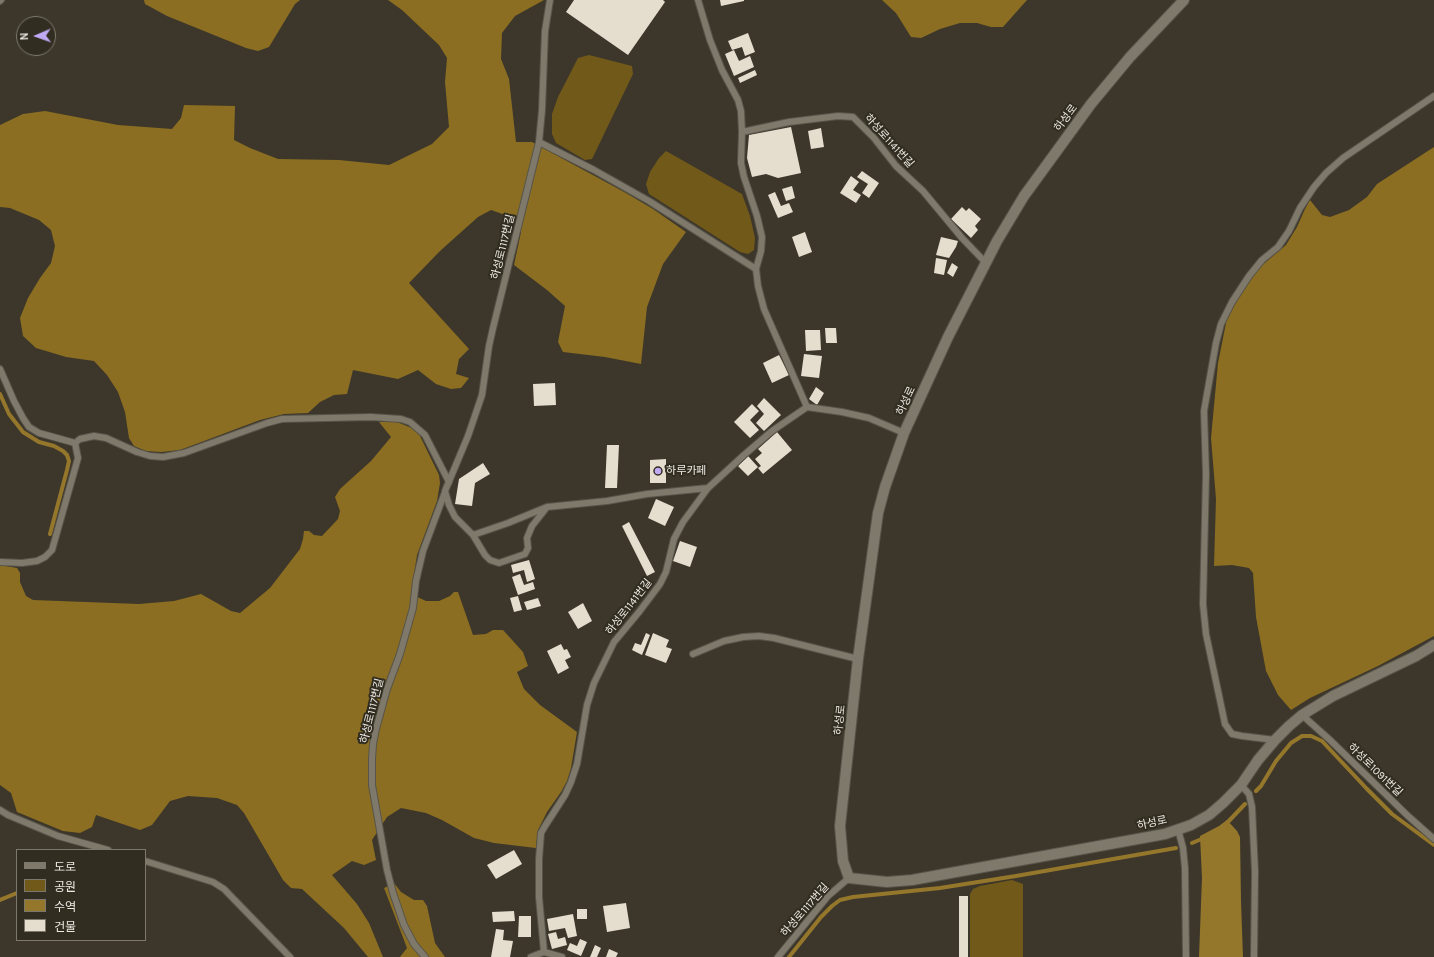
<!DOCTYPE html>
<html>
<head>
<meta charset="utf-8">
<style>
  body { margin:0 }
  #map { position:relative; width:1434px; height:957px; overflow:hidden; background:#3d372b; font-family:Karla,"Noto Sans KR",sans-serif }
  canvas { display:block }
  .legend { position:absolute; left:16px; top:849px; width:130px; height:92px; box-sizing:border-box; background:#322d21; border:1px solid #7d786e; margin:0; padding:5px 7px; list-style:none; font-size:12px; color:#ede9e2 }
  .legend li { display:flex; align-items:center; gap:8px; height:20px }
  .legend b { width:20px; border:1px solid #7d786e }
  .north { position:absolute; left:16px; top:16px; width:40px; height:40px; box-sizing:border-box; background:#322d21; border:1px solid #7d786e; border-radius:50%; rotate:268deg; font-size:11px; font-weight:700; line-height:16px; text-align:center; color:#ede9e2 }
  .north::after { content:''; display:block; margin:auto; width:14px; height:18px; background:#bfa9f4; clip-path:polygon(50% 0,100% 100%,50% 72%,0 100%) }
</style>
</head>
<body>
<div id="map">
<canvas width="1434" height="957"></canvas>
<ul class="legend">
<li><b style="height:5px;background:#7e796b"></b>도로</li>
<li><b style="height:11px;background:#715919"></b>공원</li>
<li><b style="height:11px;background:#95772c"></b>수역</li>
<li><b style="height:11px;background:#e5decf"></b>건물</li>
</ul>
<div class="north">N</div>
</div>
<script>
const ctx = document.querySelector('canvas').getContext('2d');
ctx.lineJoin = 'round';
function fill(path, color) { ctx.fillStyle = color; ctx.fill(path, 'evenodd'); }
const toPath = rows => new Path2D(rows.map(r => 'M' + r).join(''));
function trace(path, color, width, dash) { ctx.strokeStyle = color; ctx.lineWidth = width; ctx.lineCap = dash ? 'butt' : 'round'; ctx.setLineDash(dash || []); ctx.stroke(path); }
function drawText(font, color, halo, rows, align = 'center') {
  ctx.font = font + ' Karla,"Noto Sans KR",sans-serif'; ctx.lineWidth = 4; ctx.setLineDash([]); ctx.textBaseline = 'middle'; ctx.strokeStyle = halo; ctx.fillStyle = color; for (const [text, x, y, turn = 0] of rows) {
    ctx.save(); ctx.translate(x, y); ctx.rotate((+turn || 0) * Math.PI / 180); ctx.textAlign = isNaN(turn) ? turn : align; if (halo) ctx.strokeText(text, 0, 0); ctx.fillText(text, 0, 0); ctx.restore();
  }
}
const green = toPath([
  [589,55,632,66,633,74,592,159,585,160,556,143,552,134,552,114,558,97,578,58],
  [666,151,742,194,750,216,755,238,754,250,748,254,740,252,649,194,646,184,650,172,659,158],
  [1012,880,1023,884,1023,957,970,957,970,894,973,889,980,886]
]);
const forest = toPath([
  [144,0,300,0,295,4,269,47,258,51,246,48,167,16,145,4],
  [388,0,544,0,515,16,502,33,501,59,509,79,516,142,532,142,626,193,653,209,686,232,663,264,647,307,641,364,605,357,563,352,558,342,565,306,547,290,514,265,521,232,511,217,491,210,478,217,440,251,409,283,469,349,459,359,456,374,469,378,461,388,451,389,436,384,418,370,398,379,353,370,347,394,334,395,320,402,308,413,284,414,260,420,180,450,161,452,146,451,134,446,129,438,125,412,118,392,107,375,94,361,66,357,36,348,23,336,20,318,28,298,40,278,51,263,55,246,51,230,39,220,10,208,0,207,0,125,23,114,45,111,118,125,172,129,181,118,184,105,235,106,234,140,250,148,278,159,339,160,389,165,432,144,449,127,445,82,447,58,439,45,402,10],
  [882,0,1027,0,1003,27,991,27,977,23,960,23,940,29,921,38,911,37,896,13],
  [1434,147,1434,636,1378,666,1310,698,1291,710,1278,695,1266,671,1256,617,1253,573,1249,568,1232,565,1214,566,1216,499,1211,438,1218,363,1227,318,1234,301,1254,272,1286,245,1297,227,1305,209,1310,200,1322,215,1330,217,1349,210,1367,197,1377,184],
  [379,422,397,422,414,429,420,436,439,475,440,483,437,501,417,555,411,594,426,601,439,601,450,596,454,592,458,592,473,635,486,634,493,630,503,630,523,652,528,666,517,672,524,689,540,705,577,732,571,768,567,781,561,792,547,812,538,830,536,848,494,843,474,838,442,820,426,813,401,808,387,817,372,840,376,860,364,865,352,861,332,875,357,904,369,923,383,957,368,957,344,928,302,889,291,888,283,880,244,813,237,805,217,798,188,796,170,801,152,825,140,830,96,815,92,827,80,833,63,831,17,812,11,793,0,785,0,565,17,568,20,573,20,582,26,596,33,600,139,604,174,601,201,594,231,611,240,613,270,588,300,549,303,539,304,531,309,531,314,535,322,536,338,519,340,511,335,497,340,489,371,461,391,437],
  [394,883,401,892,414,900,423,900,427,906,435,943,445,957,400,957,407,948,384,888]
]);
const water = toPath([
  [1227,820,1237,831,1240,837,1241,902,1243,957,1199,957,1202,878,1200,836,1219,826]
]);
const stream = toPath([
  [0,394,9,414,23,432,39,442,54,446,63,451,67,455,69,461,67,470,50,534],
  [1256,791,1261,786,1276,761,1291,743,1302,736,1311,736,1322,741,1367,789,1392,814,1434,845],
  [1226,824,1245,804],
  [1192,843,1204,838],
  [0,900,17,893],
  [789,957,821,917,832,906,840,900,853,897,940,888,1016,876,1176,848]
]);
const building = toPath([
  [574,0,663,0,665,2,628,55,566,12],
  [720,0,744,0,744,1,721,6],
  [748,33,755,52,745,56,742,47,732,50,728,41],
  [734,50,739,61,750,56,754,67,734,76,725,54],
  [755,70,757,75,740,83,738,78],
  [791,127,801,173,778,178,766,174,752,177,747,158,749,135],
  [821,128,824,147,811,149,808,131],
  [862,171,879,183,869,198,862,193,868,184,857,177],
  [851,176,859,182,853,190,861,195,856,203,840,193],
  [792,186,795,198,786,201,782,189],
  [775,192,781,206,789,203,793,212,778,218,768,195],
  [962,207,966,211,969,208,981,219,975,226,978,230,971,238,951,219],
  [805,232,812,252,799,257,792,237],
  [941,237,958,241,956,247,949,258,936,255],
  [936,258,947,260,944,275,934,273],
  [952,263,958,267,953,277,947,273],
  [825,328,836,328,837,343,826,343],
  [805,330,820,330,821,350,806,351],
  [804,354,822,356,819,378,801,376],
  [779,355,789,375,772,383,763,363],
  [555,383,556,405,534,406,533,384],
  [816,387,824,393,817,405,809,399],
  [764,398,781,415,764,431,756,423,764,414,757,406],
  [752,404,759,411,750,420,759,430,750,438,734,422],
  [777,432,792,450,763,474,758,468,761,466,755,459,762,453,758,449],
  [607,445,619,445,617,488,605,488],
  [748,456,758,467,748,476,738,466],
  [666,459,666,483,650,483,650,460],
  [483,463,490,474,475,483,472,506,455,504,459,479],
  [656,499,674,507,665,526,648,518],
  [629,522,655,572,647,576,622,526],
  [680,541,697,547,690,567,673,561],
  [529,560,535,579,527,582,524,570,513,573,511,565],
  [520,574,524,585,533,582,535,589,518,595,512,577],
  [518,596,522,610,514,612,510,598],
  [538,598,541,606,527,610,524,602],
  [583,603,592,621,578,629,568,612],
  [646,633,650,635,642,655,632,650,635,643,641,645],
  [653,633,669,640,666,647,672,649,666,663,645,655],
  [561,644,564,650,567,649,571,657,565,660,569,668,558,674,547,651],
  [514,850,522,864,496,879,487,865],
  [959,896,968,896,968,957,959,957],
  [626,903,630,928,607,932,603,906],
  [577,909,587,909,587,919,577,919],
  [514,911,515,921,493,922,492,912],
  [573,914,577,936,568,938,565,928,549,931,547,919],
  [519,916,531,916,531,937,518,937],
  [496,929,504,930,503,940,513,941,510,957,491,957],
  [556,932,558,939,565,937,567,945,552,949,548,934],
  [580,939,587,942,581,956,567,950,570,943,577,946],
  [595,945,601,948,597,957,590,957],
  [609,949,618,953,616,957,606,957]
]);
const service = toPath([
  [698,0,710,40,722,70,738,100,741,111,742,132,741,163,744,177,757,216,762,237,761,251,756,269,758,286,764,309,807,407],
  [0,1,1,0],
  [742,132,789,122,838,116,853,117,874,138,896,166,923,191,962,238,986,263],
  [539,142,594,170,649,201,756,269],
  [0,369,14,401,23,418,29,427,39,433,75,443,78,458,52,550,45,557,37,561,22,563,0,562],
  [75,443,80,439,94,436,106,438,137,452,150,456,163,457,184,453,267,423,282,419,371,417,401,419,410,422,425,435,449,482],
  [547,507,508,523,473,535,485,555,490,560,499,563,525,554,528,548,527,538,532,526,547,507,607,501,647,494,708,488],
  [473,535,455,517,449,505,445,491,468,436,482,395,489,346,493,328,539,142,542,110,545,31,550,0],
  [693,654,724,641,743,637,759,636,774,638,858,659],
  [1302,715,1330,740,1408,816,1434,839],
  [1275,740,1242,736,1232,734,1225,724,1206,634,1203,604,1206,474,1204,411,1216,343,1221,324,1232,302,1249,276,1262,260,1278,247,1289,231,1300,208,1314,187,1326,173,1343,158,1434,96],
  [1241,785,1249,794,1252,807,1255,872,1254,957],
  [0,810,8,815,58,836,108,850],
  [1178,829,1183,848,1185,868,1186,957],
  [145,861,213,882,224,889,290,957],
  [544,952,539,897,539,859,541,833,545,826,565,795,571,782,577,764,587,705,594,683,614,642,639,612,660,584,666,572,674,539,683,522,708,488,744,455,772,431,807,407,842,412,869,418,904,433],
  [425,957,414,944,404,925,393,893,387,870,372,785,372,759,373,744,376,729,387,689,400,654,413,608,416,581,423,551,445,492],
  [531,957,544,952,562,957],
  [778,957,828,896,849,878]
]);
const minor = toPath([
  [1184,0,1130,57,1091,104,1024,196,997,241,971,292,948,337,904,433,885,487,878,513,858,659,840,826,843,861,849,878,887,882,912,880,1165,834,1191,825,1209,815,1223,803,1241,785,1258,760,1275,740,1289,726,1302,715,1333,696,1416,656,1434,645]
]);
const markers = [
  [658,471,4,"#bfa9f4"]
];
const streetNames = [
  ["하성로",1066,118,-53],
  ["하성로1141번길",889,141,48],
  ["하성로1117번길",503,247,-76],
  ["하성로",906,401,-65],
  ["하성로1141번길",629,607,-52],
  ["하성로1117번길",372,711,-76],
  ["하성로",840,720,-84],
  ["하성로1091번길",1375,770,44],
  ["하성로",1152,823,-13],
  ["하성로1117번길",805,910,-49]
];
const poiNames = [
  ["하루카페",666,471]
];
fill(green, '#715919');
fill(forest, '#8b6e21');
fill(water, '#95772c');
trace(stream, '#95772c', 4);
fill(building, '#e5decf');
trace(service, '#585449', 8);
trace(minor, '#585449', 12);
trace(service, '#7e796b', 6);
trace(minor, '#7e796b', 10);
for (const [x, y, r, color] of markers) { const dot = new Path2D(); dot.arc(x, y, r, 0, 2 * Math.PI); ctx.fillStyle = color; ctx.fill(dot); trace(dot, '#322d21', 1.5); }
drawText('11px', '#ede9e2', '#322d21', streetNames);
drawText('11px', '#ede9e2', '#322d21', poiNames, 'left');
</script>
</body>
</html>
